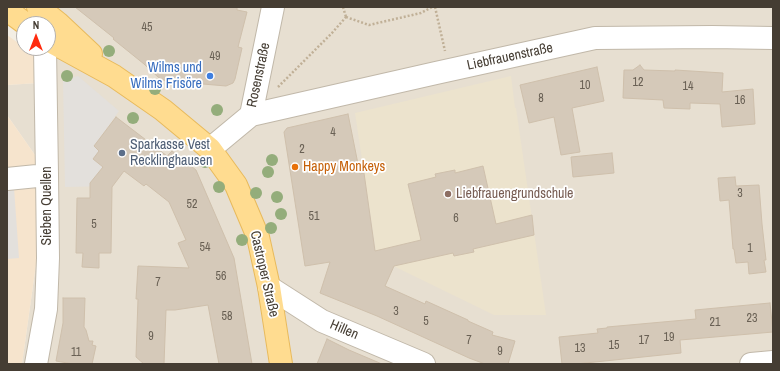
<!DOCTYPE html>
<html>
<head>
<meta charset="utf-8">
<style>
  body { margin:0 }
  #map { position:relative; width:780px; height:371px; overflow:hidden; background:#f3eee4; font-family:"Archivo Narrow",sans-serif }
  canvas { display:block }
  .frame { position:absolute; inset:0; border:8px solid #453d33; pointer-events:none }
  .north { position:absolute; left:16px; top:16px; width:40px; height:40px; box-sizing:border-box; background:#fff; border:1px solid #b5b1ad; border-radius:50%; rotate:0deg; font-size:11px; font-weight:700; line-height:16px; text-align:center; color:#453d33 }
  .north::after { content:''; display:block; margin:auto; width:14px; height:18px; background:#ff2b0e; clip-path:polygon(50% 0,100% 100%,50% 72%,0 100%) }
</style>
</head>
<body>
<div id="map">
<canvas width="780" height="371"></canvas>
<div class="frame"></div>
<div class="north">N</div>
</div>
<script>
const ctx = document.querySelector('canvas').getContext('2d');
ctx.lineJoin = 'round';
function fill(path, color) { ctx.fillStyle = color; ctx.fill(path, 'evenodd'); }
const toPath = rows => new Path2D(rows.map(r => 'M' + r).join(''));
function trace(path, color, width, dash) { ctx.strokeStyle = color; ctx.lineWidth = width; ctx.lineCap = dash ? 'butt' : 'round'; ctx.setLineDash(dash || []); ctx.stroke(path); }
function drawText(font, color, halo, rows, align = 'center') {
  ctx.font = font + ' "Archivo Narrow",sans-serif'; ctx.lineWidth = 3.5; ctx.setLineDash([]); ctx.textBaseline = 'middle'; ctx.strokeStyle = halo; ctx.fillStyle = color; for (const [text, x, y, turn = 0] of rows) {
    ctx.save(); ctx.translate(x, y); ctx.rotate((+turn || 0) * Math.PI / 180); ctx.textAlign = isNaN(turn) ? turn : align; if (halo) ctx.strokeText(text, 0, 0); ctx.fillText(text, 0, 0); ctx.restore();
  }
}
const residential = toPath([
  [37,7,773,7,773,364,22,364,37,257,35,155,7,115,7,85,38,83,48,48,48,24,37,24]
]);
const commercial = toPath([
  [7,35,24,47,24,48,25,48,37,56,38,83,7,85],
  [7,115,35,155,37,257,22,364,7,364]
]);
const education = toPath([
  [511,76,515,108,516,108,546,315,494,315,377,258,355,113]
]);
const parking = toPath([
  [78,76,119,111,94,146,99,151,93,159,103,167,97,174,112,186,65,187,63,80],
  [14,188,19,258,7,259,7,189]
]);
const building = toPath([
  [75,7,237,7,237,10,247,12,238,47,242,48,235,79,233,83,226,86,168,81,163,80,158,77,144,64,113,39,114,38,75,7],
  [640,65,644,70,675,71,675,70,723,73,722,92,753,89,755,124,722,127,720,104,690,103,690,109,664,108,663,100,623,98,624,70,633,70,640,65],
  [597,67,604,101,572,108,580,152,561,155,554,117,529,123,520,85,597,67],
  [348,114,360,174,364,173,375,251,421,240,408,184,436,177,435,174,455,170,455,173,483,166,496,224,532,215,534,235,473,249,474,252,454,256,453,253,394,266,385,286,425,304,426,301,468,320,468,321,493,332,492,335,515,341,508,364,485,364,469,358,377,316,320,293,330,262,305,266,284,132,287,128,348,114],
  [116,117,167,156,172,151,196,170,234,258,252,364,219,364,208,305,175,310,166,310,164,364,144,364,136,357,138,299,136,299,138,266,189,268,178,243,186,240,169,202,146,184,144,186,124,171,112,187,111,253,99,253,99,268,82,267,83,253,76,253,77,198,90,198,90,183,103,167,93,159,99,151,94,146,116,117],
  [612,153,614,173,573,177,571,157,612,153],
  [735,177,736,186,759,185,762,224,766,260,764,260,766,272,749,274,748,262,736,263,734,249,733,249,729,200,720,201,718,178,735,177],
  [63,298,85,298,84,327,86,330,89,341,93,341,92,345,96,346,92,364,73,364,56,361,63,323,63,298],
  [770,303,773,332,680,340,681,353,576,364,562,364,559,337,598,333,597,329,607,328,607,327,696,319,695,310,770,303],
  [327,339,349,350,382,364,317,364,327,339]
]);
const path = toPath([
  [343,7,346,17],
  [435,7,445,51],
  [346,17,369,25,421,13,432,7],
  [278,87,332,33,346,17]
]);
const minor = toPath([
  [251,115,436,73,595,38,712,37,773,38],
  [210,149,251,115,273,7],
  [7,179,47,175],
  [269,287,322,321,424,364],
  [36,364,46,309,48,258,47,175,45,48],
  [751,364,773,362]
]);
const major = toPath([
  [38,7,58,23,91,54],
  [7,10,26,24],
  [48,40,114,76,163,110,210,149,236,185,258,237,269,287,281,364]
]);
const trees = [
  [109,51],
  [67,76],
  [155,89],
  [217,110],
  [133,118],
  [272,160],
  [205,162],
  [268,172],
  [219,187],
  [256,193],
  [277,197],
  [281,214],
  [271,228],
  [242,240]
];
const markers = [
  [210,76,4,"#3f7fe0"],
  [122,153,4,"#5c6f8a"],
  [295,167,4,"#e8710a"],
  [448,194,4,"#8d6e63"]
];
const numberNames = [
  ["45",147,28],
  ["49",215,57],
  ["12",638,83],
  ["10",585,86],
  ["14",688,87],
  ["8",541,99],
  ["16",740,101],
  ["4",333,133],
  ["2",302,150],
  ["3",740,194],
  ["52",192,205],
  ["51",314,217],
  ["6",456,219],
  ["5",94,225],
  ["54",205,248],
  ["1",750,249],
  ["56",221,277],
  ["7",158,283],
  ["3",396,312],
  ["58",227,317],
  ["23",752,319],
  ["5",426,322],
  ["21",715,323],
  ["9",151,337],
  ["19",669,338],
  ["7",469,341],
  ["17",644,341],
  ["15",614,346],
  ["13",580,349],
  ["9",500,352],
  ["11",76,353]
];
const streetNames = [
  ["Liebfrauenstraße",510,57,-12],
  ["Rosenstraße",259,75,-78],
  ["Sieben Quellen",47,206,-90],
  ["Castroper Straße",264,274,77],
  ["Hillen",344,330,23]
];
const shopNames = [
  ["Wilms und",202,68],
  ["Wilms Frisöre",202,84]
];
const serviceNames = [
  ["Sparkasse Vest",130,145],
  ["Recklinghausen",130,161]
];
const foodNames = [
  ["Happy Monkeys",303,167]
];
const educationNames = [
  ["Liebfrauengrundschule",456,194]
];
fill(residential, '#e7dfd1');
fill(commercial, '#f6e4cd');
fill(education, '#ece3cd');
fill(parking, '#e3e0dc');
fill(building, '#d5c9b9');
trace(building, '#cfc0ac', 1);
trace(minor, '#c1b8a9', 24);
trace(major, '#e8ba5c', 24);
trace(path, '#c0b097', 2.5, [2, 2]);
trace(minor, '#fff', 22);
trace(major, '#ffdc90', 22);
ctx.fillStyle = '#94ad7b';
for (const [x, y] of trees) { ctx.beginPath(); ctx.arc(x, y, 6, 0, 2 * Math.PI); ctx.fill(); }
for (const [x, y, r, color] of markers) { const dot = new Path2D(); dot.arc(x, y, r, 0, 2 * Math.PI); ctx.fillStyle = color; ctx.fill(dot); trace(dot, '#fff', 1.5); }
drawText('12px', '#696054', null, numberNames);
drawText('14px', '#453d33', '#fff', streetNames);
drawText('14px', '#366cbe', '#fff', shopNames, 'right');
drawText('14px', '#4e5e75', '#fff', serviceNames, 'left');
drawText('14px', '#c56008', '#fff', foodNames, 'left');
drawText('14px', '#785e54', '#fff', educationNames, 'left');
</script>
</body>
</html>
